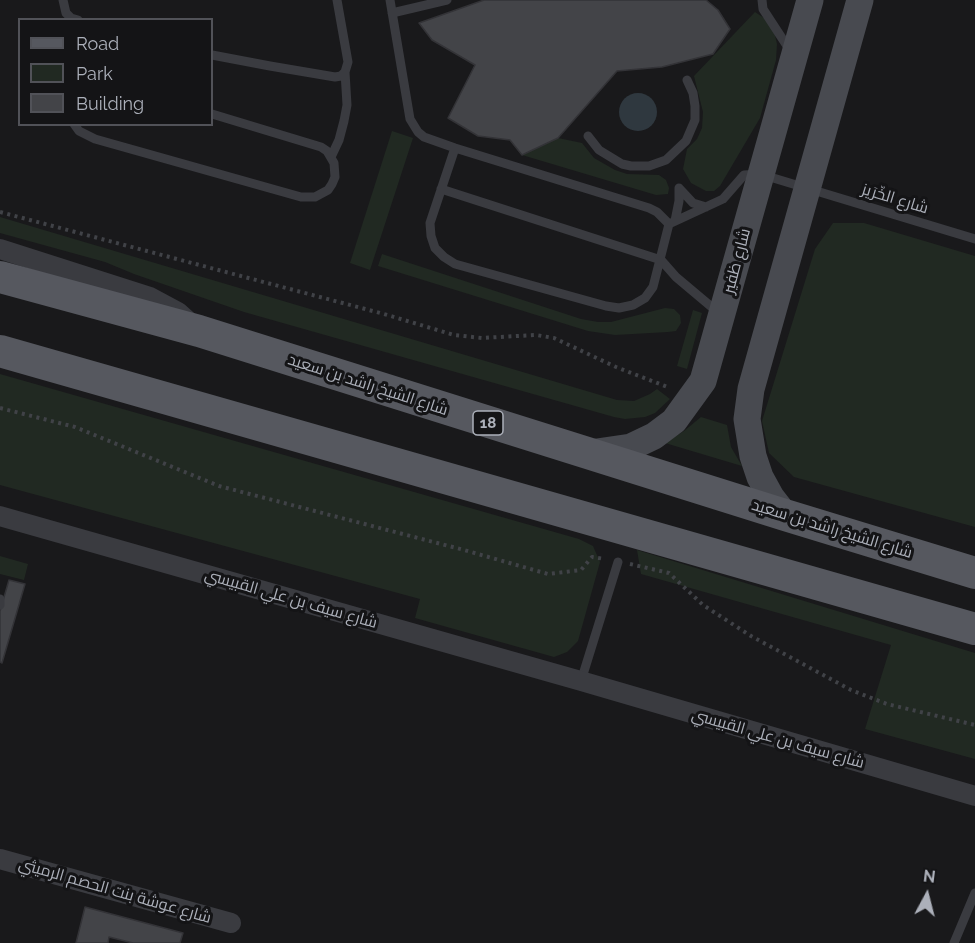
<!DOCTYPE html>
<html>
<head>
<meta charset="utf-8">
<style>
  body { margin:0 }
  #map { position:relative; width:975px; height:943px; overflow:hidden; background:#19191b; font-family:Raleway,sans-serif }
  canvas { display:block }
  .legend { position:absolute; left:18px; top:18px; width:195px; height:108px; box-sizing:border-box; background:#141416; border:2px solid #515258; margin:0; padding:8px 10px; list-style:none; font-size:18px; color:#acb0ba }
  .legend li { display:flex; align-items:center; gap:12px; height:30px }
  .legend b { width:30px; border:2px solid #515258 }
  .north { position:absolute; left:897px; top:865px; width:60px; height:60px; -webkit-text-stroke:4px #141416; paint-order:stroke; rotate:7deg; font-size:16px; font-weight:700; line-height:24px; text-align:center; color:#acb0ba }
  .north::after { content:''; display:block; margin:auto; width:21px; height:27px; background:#acb0ba; clip-path:polygon(50% 0,100% 100%,50% 72%,0 100%) }
</style>
</head>
<body>
<div id="map">
<canvas width="975" height="943"></canvas>
<ul class="legend">
<li><b style="height:8px;background:#56585f"></b>Road</li>
<li><b style="height:16px;background:#212922"></b>Park</li>
<li><b style="height:16px;background:#434448"></b>Building</li>
</ul>
<div class="north">N</div>
</div>
<script>
const ctx = document.querySelector('canvas').getContext('2d');
ctx.lineJoin = 'round';
function fill(path, color) { ctx.fillStyle = color; ctx.fill(path, 'evenodd'); }
const toPath = rows => new Path2D(rows.map(r => 'M' + r).join(''));
function trace(path, color, width, dash) { ctx.strokeStyle = color; ctx.lineWidth = width; ctx.lineCap = dash ? 'butt' : 'round'; ctx.setLineDash(dash || []); ctx.stroke(path); }
function drawText(font, color, halo, rows, align = 'center') {
  ctx.font = font + ' Raleway,Cairo,sans-serif'; ctx.lineWidth = 6; ctx.setLineDash([]); ctx.textBaseline = 'middle'; ctx.strokeStyle = halo; ctx.fillStyle = color; for (const [text, x, y, turn = 0] of rows) {
    ctx.save(); ctx.translate(x, y); ctx.rotate((+turn || 0) * Math.PI / 180); ctx.textAlign = isNaN(turn) ? turn : align; if (halo) ctx.strokeText(text, 0, 0); ctx.fillText(text, 0, 0); ctx.restore();
  }
}
const green = toPath([
  [755,12,767,20,774,31,777,44,776,60,760,118,720,186,714,191,706,191,691,183,683,169,687,149,697,139,702,128,703,112,694,76],
  [392,131,413,138,370,270,350,263],
  [558,138,582,143,594,158,615,170,627,174,659,175,666,180,669,188,668,194,656,195,522,155],
  [0,217,617,400,634,401,650,394,657,389,670,399,655,413,645,417,625,419,614,417,244,312,134,274,105,262,0,233],
  [833,223,864,223,975,256,975,527,794,477,769,453,762,421,815,249],
  [382,254,581,319,598,322,611,322,665,308,674,309,680,315,681,323,676,331,668,332,615,335,588,331,378,266],
  [693,310,702,313,687,369,677,366],
  [0,374,579,539,593,546,600,562,578,641,567,652,554,657,415,618,420,599,0,485],
  [701,417,727,425,731,447,742,466,665,443,684,431],
  [637,550,975,653,975,759,865,729,891,645,641,574],
  [0,556,28,564,24,580,0,574]
]);
const water = toPath([
  '619 112a19 19 0 1 1 38 0a19 19 0 1 1-38 0Z'
]);
const building = toPath([
  [484,0,706,0,718,10,730,29,713,54,662,67,617,71,558,138,522,155,510,140,478,136,448,118,475,65,432,40,419,23,484,0],
  [9,580,25,584,2,663,0,662,0,611,9,580],
  [85,907,183,933,180,943,133,943,109,937,108,943,76,943,85,907]
]);
const path = toPath([
  [0,212,384,314,454,335,482,338,536,335,554,338,616,367,670,388],
  [0,408,75,427,219,486,464,550,548,574,581,570,592,557,605,559],
  [630,564,669,573,703,605,751,636,851,690,887,704,975,725]
]);
const service = toPath([
  [63,0,66,13,71,18,78,20],
  [390,0,410,119,418,132,424,137,455,148,649,208,657,212,669,224],
  [762,0,763,9,791,52],
  [392,13,447,0],
  [212,55,270,66,335,77,341,76,345,72,348,62,337,0],
  [74,124,79,131,95,139,301,197,315,197,328,190,332,184,335,177,334,163,327,151,321,147,212,114],
  [588,136,599,150,622,164,631,166,649,166,666,160,686,141,695,120,695,106,693,93,687,80],
  [455,148,430,223,431,236,435,248,444,257,455,264,606,306,619,308,633,305,645,298,653,287,669,224,723,199,744,175,760,174,975,239],
  [331,157,339,140,344,121,347,105,345,72],
  [679,188,693,203,706,207],
  [441,189,661,260,676,277,720,314],
  [675,221,679,201,679,188],
  [0,599,0,605],
  [581,681,618,562],
  [954,943,975,893]
]);
const minor = toPath([
  [0,249,150,297,178,312,188,321],
  [0,516,581,681,975,796],
  [0,859,231,923]
]);
const secondary = toPath([
  [590,453,631,447,654,436,674,421,703,381,810,0],
  [785,515,771,497,760,477,753,456,747,419,751,389,860,0]
]);
const primary = toPath([
  [0,277,199,331,785,515,975,573],
  [0,351,975,629]
]);
const shields = [
  [488,423,30]
];
const shieldNames = [
  ["18",488,423]
];
const streetNames = [
  ["شارع الخّرَيز",895,199,17],
  ["شارع ظفير",737,261,-75],
  ["شارع الشيخ راشد بن سعيد",368,385,18],
  ["شارع الشيخ راشد بن سعيد",832,529,17],
  ["شارع سيف بن علي القبيسي",291,599,16],
  ["شارع سيف بن علي القبيسي",778,739,16],
  ["شارع عوشة بنت الحصم الرميثي",115,891,16]
];
fill(green, '#212922');
fill(water, '#2f383f');
fill(building, '#434448');
trace(building, '#333337', 1.5);
trace(path, '#404247', 4, [3, 4.5]);
trace(service, '#3a3b40', 9);
trace(minor, '#3a3b40', 20);
trace(secondary, '#484a50', 27);
trace(primary, '#56585f', 32);
for (const [x, y, w] of shields) { const box = new Path2D(); box.roundRect(x - w / 2, y - 12, w, 24, 4.5); ctx.fillStyle = '#141416'; ctx.fill(box); trace(box, '#acb0ba', 1.5); }
drawText('bold 15px', '#acb0ba', null, shieldNames);
drawText('16px', '#acb0ba', '#141416', streetNames);
</script>
</body>
</html>
